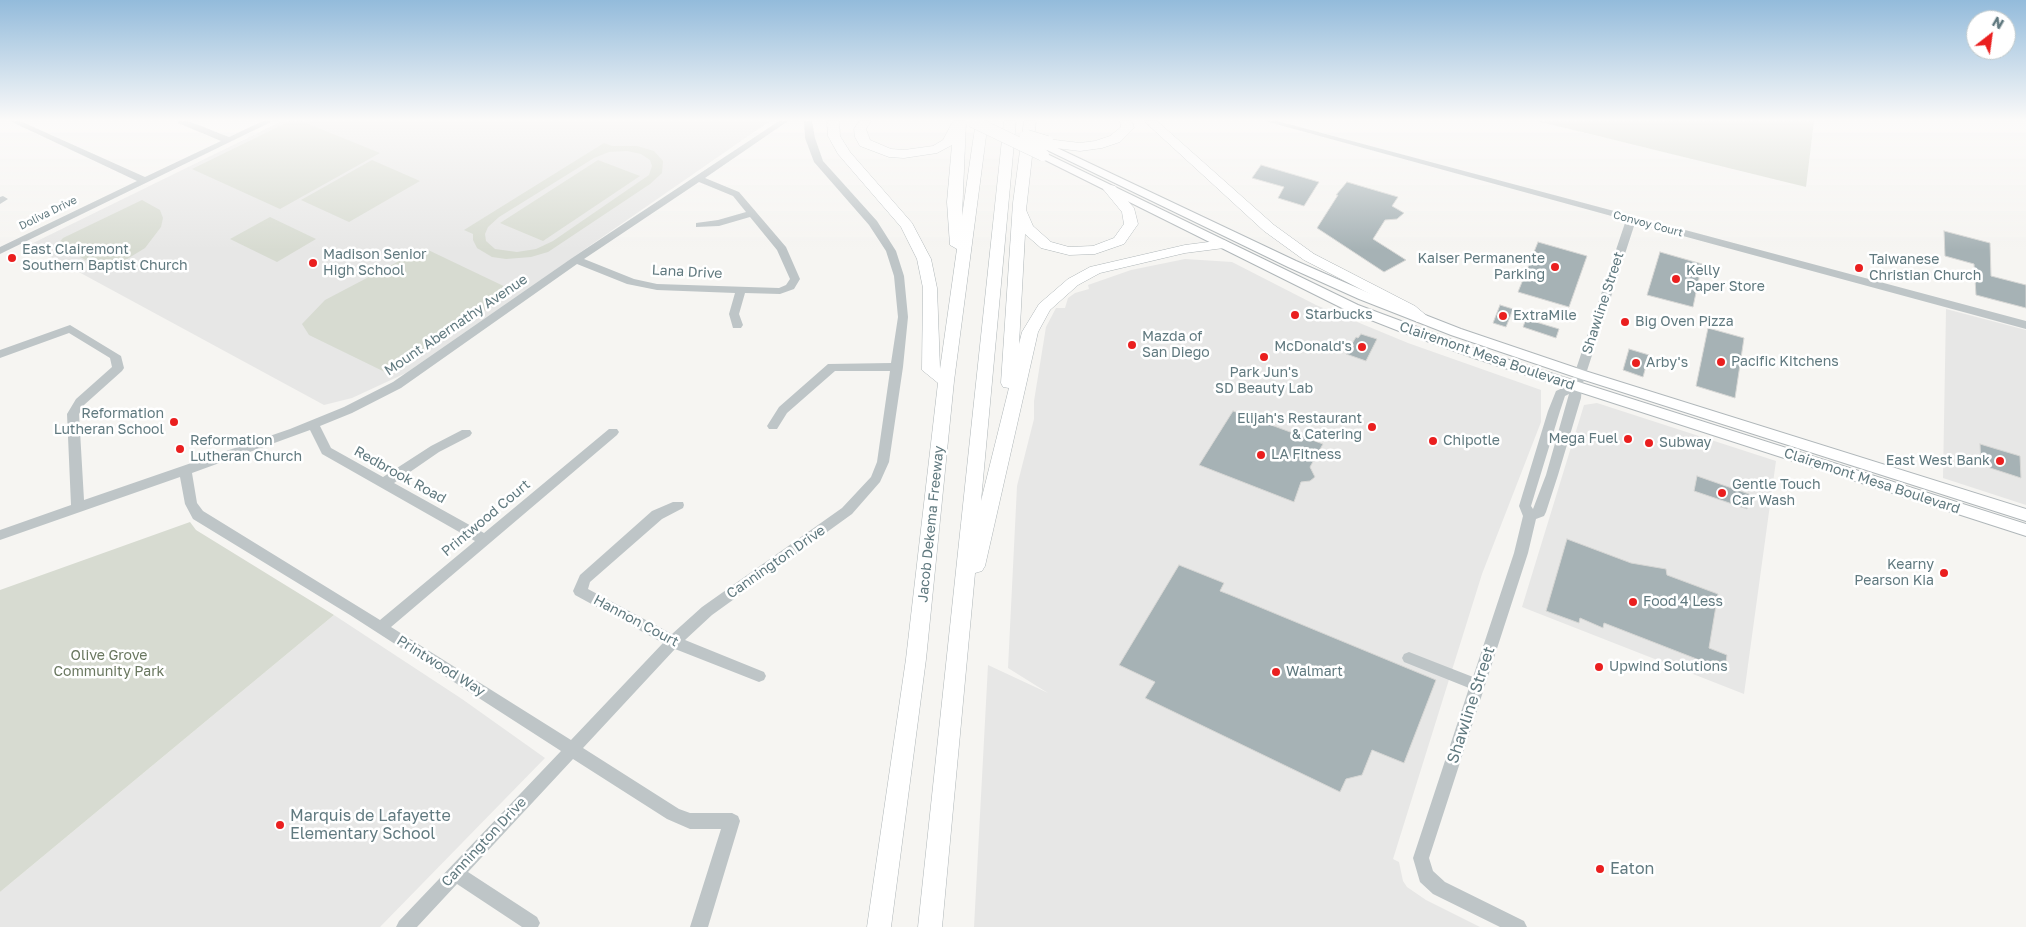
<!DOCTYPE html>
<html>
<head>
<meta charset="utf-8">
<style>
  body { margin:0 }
  #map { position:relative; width:2026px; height:927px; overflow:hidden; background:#f6f5f2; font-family:"Golos Text",sans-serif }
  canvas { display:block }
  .north { position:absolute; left:1966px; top:10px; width:50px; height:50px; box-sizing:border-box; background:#fff; border:1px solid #bfc9cc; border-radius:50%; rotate:30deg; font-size:14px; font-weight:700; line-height:20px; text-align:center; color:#60797f }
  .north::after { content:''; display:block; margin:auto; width:18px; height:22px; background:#ea1f1f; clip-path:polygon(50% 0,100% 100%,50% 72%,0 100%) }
</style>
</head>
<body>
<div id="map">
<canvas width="2026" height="927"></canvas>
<div class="north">N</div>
</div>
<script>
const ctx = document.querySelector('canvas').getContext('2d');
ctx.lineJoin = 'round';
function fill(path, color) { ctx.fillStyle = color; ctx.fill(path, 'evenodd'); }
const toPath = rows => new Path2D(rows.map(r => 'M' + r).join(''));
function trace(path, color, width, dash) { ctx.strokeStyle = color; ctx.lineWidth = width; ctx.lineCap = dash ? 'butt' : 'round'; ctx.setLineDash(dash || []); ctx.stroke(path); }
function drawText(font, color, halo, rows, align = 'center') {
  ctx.font = font + ' "Golos Text",sans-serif'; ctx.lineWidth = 5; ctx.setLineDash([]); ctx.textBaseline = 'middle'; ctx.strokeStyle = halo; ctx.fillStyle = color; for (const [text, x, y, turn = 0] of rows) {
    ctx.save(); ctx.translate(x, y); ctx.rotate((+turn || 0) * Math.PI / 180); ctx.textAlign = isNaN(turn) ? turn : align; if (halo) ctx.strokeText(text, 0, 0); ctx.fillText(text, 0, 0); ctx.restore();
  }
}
const built = toPath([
  [282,121,770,121,406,373,352,398,324,405,29,245],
  [1185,259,1232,262,1316,305,1408,343,1541,390,1541,422,1482,574,1393,859,1399,862,1403,881,1407,887,1426,900,1480,927,974,927,988,665,1048,693,1008,668,1017,486,1034,419,1034,401,1046,327,1056,308,1065,308,1068,298,1075,293,1089,289,1088,285,1131,270],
  [1946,309,2026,330,2026,505,1943,478],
  [1597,403,1776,461,1744,694,1522,607,1584,405],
  [334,615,462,699,545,758,380,927,0,927,0,892]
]);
const green = toPath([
  [290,121,301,121,380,153,280,209,192,169],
  [1537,121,1814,121,1806,187],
  [604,143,612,146,637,146,654,151,663,161,662,173,650,184,548,252,531,257,506,259,492,257,477,248,473,240,473,234,464,230],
  [627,151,641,154,650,160,652,166,649,175,553,241,536,249,517,252,495,249,486,241,485,234,488,227,499,217,594,158,609,152],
  [372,160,420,181,349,222,301,200],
  [598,160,640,176,543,241,500,223],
  [142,200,160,210,163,218,161,227,145,248,106,272,58,244,63,238],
  [270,217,316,239,277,262,230,239],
  [424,248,514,291,391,375,309,335,302,324,325,300],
  [190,522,196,530,334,615,0,892,0,590]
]);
const building = toPath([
  [1261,165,1319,182,1304,206,1278,198,1284,187,1252,178,1261,165],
  [1347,182,1398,197,1392,206,1404,213,1397,219,1385,220,1373,239,1406,260,1384,272,1317,228,1338,195,1336,195,1347,182],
  [1944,231,1990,243,1991,276,2026,285,2026,308,1976,295,1974,264,1945,256,1944,231],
  [1538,242,1587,256,1569,307,1518,292,1538,242],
  [1660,252,1702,264,1693,307,1647,295,1660,252],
  [1500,305,1513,309,1506,327,1493,323,1500,305],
  [1526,319,1559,329,1556,338,1523,327,1526,319],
  [1708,328,1744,338,1735,398,1696,386,1708,328],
  [1361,334,1377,339,1366,361,1346,354,1356,337,1358,338,1361,334],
  [1629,349,1649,355,1643,377,1623,370,1629,349],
  [1233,411,1323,444,1310,467,1315,477,1310,481,1301,482,1294,502,1199,465,1233,411],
  [1980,444,2020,456,2021,478,1981,465,1980,444],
  [1697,476,1749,494,1747,509,1694,491,1697,476],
  [1567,539,1631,563,1666,569,1667,575,1718,594,1709,648,1727,655,1725,670,1604,623,1603,628,1580,618,1579,623,1546,611,1567,539],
  [1179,565,1224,583,1220,591,1228,594,1436,680,1404,763,1372,750,1362,775,1346,779,1340,792,1145,698,1155,682,1119,665,1179,565]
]);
const minor = toPath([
  [10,121,20,121,145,177,221,141,178,123,177,121,188,121,229,137,263,121,273,121,0,254,0,247,137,181,10,121],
  [779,121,788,121,705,178,739,192,786,247,800,279,794,289,780,294,745,293,739,314,743,325,741,328,733,328,729,314,735,293,657,290,627,284,577,264,401,388,352,413,320,426,331,448,383,477,431,446,462,430,470,430,472,433,470,436,439,452,394,483,484,533,609,429,617,429,619,432,617,435,391,627,571,740,663,643,575,595,573,591,580,575,652,511,673,502,683,502,684,505,683,508,662,519,590,582,588,589,672,634,702,607,842,508,871,477,877,462,890,371,835,371,787,413,777,429,769,429,767,426,779,407,828,364,891,363,898,317,894,276,886,251,869,225,814,162,805,138,804,121,812,121,815,138,823,161,877,221,896,251,904,276,908,317,903,367,889,462,880,482,852,514,712,615,685,640,764,672,766,676,764,680,759,682,675,649,583,748,679,809,690,813,732,813,738,816,740,821,708,927,690,927,721,829,690,829,667,819,573,759,468,872,537,917,540,923,538,927,522,927,457,884,417,927,396,927,399,921,561,751,350,615,193,519,185,504,180,477,0,540,0,530,71,505,67,414,76,399,112,367,110,358,69,333,0,358,0,350,70,325,121,356,124,368,122,371,84,405,79,414,84,500,290,429,344,407,393,382,572,258,779,121],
  [699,182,733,196,746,212,718,220,696,223,696,227,719,226,750,217,777,250,790,279,786,285,779,288,657,284,634,279,584,259,699,182],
  [310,430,322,454,475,541,380,620,203,511,197,503,192,473,310,430],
  [1265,121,1277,121,2026,321,2026,329,1635,223,1582,386,1581,398,1558,475,1546,512,1544,516,1536,519,1528,553,1429,858,1433,871,1445,882,1524,921,1527,927,1500,927,1433,894,1420,882,1413,858,1469,688,1404,662,1402,658,1404,654,1409,652,1473,677,1514,553,1523,516,1519,506,1548,411,1556,391,1571,384,1626,220,1265,121],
  [1569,394,1546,475,1533,509,1531,506,1560,411,1565,396,1569,394],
  [3,196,8,199,0,204,0,197,3,196]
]);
const major = toPath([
  [1051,145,1296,261,1369,293,1461,329,1585,371,2026,509,2026,521,1575,377,1451,335,1359,299,1288,267,1047,150,1045,148,1051,145],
  [1043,152,1358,305,1484,352,2026,524,2026,536,1474,358,1399,331,1348,311,1039,157,1039,153,1043,152]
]);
const highway = toPath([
  [827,121,839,121,840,136,850,152,912,223,931,259,937,288,940,369,957,249,950,245,947,202,952,145,937,153,904,158,889,157,860,146,855,137,854,129,859,121,871,121,866,129,870,140,891,149,904,150,933,146,943,140,953,121,966,121,962,216,976,121,988,121,954,381,926,659,891,927,867,927,906,659,938,383,922,370,923,288,917,259,901,227,838,154,828,136,827,121],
  [1004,121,1016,121,981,501,1009,388,1003,387,1001,383,1013,203,1024,121,1036,121,1026,210,1033,226,1051,242,1069,247,1093,246,1114,238,1124,224,1122,212,1103,189,1110,185,1115,186,1134,208,1138,224,1124,244,1095,254,1069,255,1041,248,1025,234,1019,344,1022,332,1039,304,1068,279,1090,267,1185,245,1224,240,1231,244,1224,248,1185,253,1100,273,1078,285,1050,310,1038,332,985,566,982,571,975,573,942,927,918,927,1004,121],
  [1120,121,1132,121,1134,128,1120,142,1102,148,1080,151,1047,147,1041,143,1047,139,1080,143,1095,141,1110,136,1121,127,1120,121],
  [1144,121,1157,121,1274,225,1314,254,1415,306,1427,316,1430,319,1427,322,1417,322,1405,312,1304,260,1264,231,1144,121]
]);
const majorBridge = toPath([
  [972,121,1043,155]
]);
const highwayBridge = toPath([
  [1027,137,1047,143]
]);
const markers = [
  [12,258,5,"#ea1f1f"],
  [313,263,5,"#ea1f1f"],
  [1555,267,5,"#ea1f1f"],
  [1859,268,5,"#ea1f1f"],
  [1676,279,5,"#ea1f1f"],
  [1295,315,5,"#ea1f1f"],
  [1503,316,5,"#ea1f1f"],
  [1625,322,5,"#ea1f1f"],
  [1132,345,5,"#ea1f1f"],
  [1362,347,5,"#ea1f1f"],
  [1264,357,5,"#ea1f1f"],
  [1721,362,5,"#ea1f1f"],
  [1636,363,5,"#ea1f1f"],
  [174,422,5,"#ea1f1f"],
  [1372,427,5,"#ea1f1f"],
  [1628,439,5,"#ea1f1f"],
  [1433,441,5,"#ea1f1f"],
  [1649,443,5,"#ea1f1f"],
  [180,449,5,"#ea1f1f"],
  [1261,455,5,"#ea1f1f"],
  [2000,461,5,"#ea1f1f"],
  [1722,493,5,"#ea1f1f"],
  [1944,573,5,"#ea1f1f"],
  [1633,602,5,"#ea1f1f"],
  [1599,667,5,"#ea1f1f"],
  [1276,672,5,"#ea1f1f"],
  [280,825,5,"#ea1f1f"],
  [1600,869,5,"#ea1f1f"]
];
const farStreetnames = [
  ["Doliva Drive",48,213,-26],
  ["Convoy Court",1648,224,15]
];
const poiNames = [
  ["East Clairemont",22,250],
  ["Southern Baptist Church",22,266],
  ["Madison Senior",323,255],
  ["High School",323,271],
  ["Kaiser Permanente",1545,259,"right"],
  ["Parking",1545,275,"right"],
  ["Taiwanese",1869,260],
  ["Christian Church",1869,276],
  ["Kelly",1686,271],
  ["Paper Store",1686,287],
  ["Starbucks",1305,315],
  ["ExtraMile",1513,316],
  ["Big Oven Pizza",1635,322],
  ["Mazda of",1142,337],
  ["San Diego",1142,353],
  ["McDonald's",1352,347,"right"],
  ["Pacific Kitchens",1731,362],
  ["Arby's",1646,363],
  ["Park Jun's",1264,373,"center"],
  ["SD Beauty Lab",1264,389,"center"],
  ["Reformation",164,414,"right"],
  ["Lutheran School",164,430,"right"],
  ["Elijah's Restaurant",1362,419,"right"],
  ["& Catering",1362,435,"right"],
  ["Mega Fuel",1618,439,"right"],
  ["Reformation",190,441],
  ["Lutheran Church",190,457],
  ["Chipotle",1443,441],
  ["Subway",1659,443],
  ["LA Fitness",1271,455],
  ["East West Bank",1990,461,"right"],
  ["Gentle Touch",1732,485],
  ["Car Wash",1732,501],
  ["Kearny",1934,565,"right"],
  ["Pearson Kia",1934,581,"right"],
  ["Food 4 Less",1643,602],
  ["Upwind Solutions",1609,667],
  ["Walmart",1286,672]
];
const streetNames = [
  ["Lana Drive",687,272,3],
  ["Shawline Street",1603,303,-72],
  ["Mount Abernathy Avenue",456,325,-34],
  ["Clairemont Mesa Boulevard",1487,356,19],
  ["Redbrook Road",400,475,29],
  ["Clairemont Mesa Boulevard",1872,481,18],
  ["Printwood Court",486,518,-40],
  ["Jacob Dekema Freeway",931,524,-84],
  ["Cannington Drive",776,562,-35],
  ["Hannon Court",636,621,28],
  ["Printwood Way",441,666,32],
  ["Cannington Drive",484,842,-47]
];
const parkNames = [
  ["Olive Grove",109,656],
  ["Community Park",109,672]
];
const nearStreetnames = [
  ["Shawline Street",1471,705,-72]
];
const nearPoinames = [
  ["Marquis de Lafayette",290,816],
  ["Elementary School",290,834],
  ["Eaton",1610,869]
];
fill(built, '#e7e7e6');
fill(green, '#d7dbd1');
fill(building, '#a6b2b5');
trace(building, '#d7d7d5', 1);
trace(major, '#b0b7ba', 2);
trace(highway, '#afb6b8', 1);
fill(minor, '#bec5c7');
fill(major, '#fff');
fill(highway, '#fff');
trace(majorBridge, '#b0b7ba', 13, []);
trace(highwayBridge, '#afb6b8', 15, []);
trace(majorBridge, '#fff', 12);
trace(highwayBridge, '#fff', 14);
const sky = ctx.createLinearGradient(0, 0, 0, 250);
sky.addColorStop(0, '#93bbdb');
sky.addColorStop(0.48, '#fbfaf9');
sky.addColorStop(1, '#fbfaf900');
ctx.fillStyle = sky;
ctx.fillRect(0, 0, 2026, 250);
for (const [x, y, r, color] of markers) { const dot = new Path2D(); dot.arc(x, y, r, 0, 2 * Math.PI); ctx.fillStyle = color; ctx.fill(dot); trace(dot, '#fff', 2); }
drawText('11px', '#60797f', '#fff', farStreetnames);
drawText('14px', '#60797f', '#fff', poiNames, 'left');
drawText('14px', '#60797f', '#fff', streetNames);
drawText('14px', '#69775f', '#fff', parkNames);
drawText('16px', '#60797f', '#fff', nearStreetnames);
drawText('16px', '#60797f', '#fff', nearPoinames, 'left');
</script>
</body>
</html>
